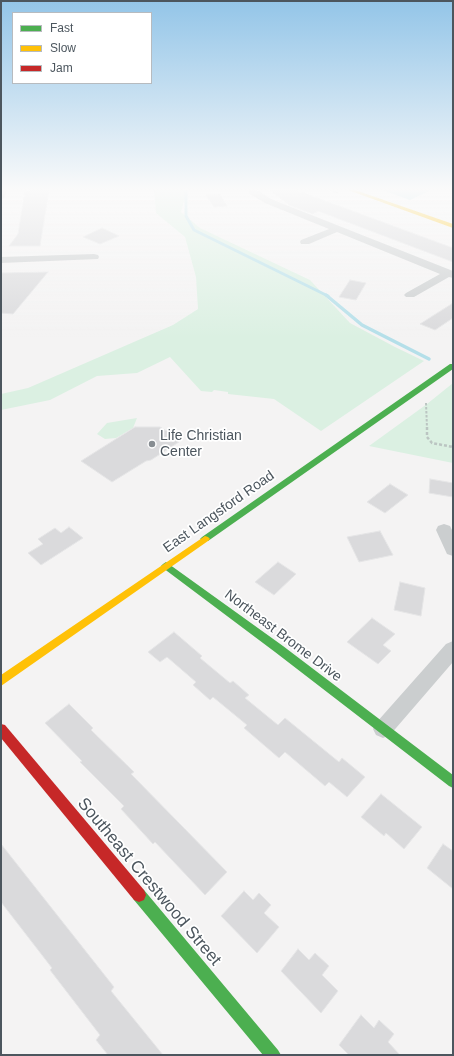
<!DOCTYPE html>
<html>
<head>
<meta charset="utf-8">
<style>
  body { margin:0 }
  #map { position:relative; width:454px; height:1056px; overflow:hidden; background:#f4f3f3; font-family:Helvetica,sans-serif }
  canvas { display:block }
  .frame { position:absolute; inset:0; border:2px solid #4c565e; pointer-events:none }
  .legend { position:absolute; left:12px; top:12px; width:140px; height:72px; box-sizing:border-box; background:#fff; border:1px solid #b7bbbf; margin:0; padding:5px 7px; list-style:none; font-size:12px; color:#4c565e }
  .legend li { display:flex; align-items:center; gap:8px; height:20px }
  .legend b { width:20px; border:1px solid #b7bbbf }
</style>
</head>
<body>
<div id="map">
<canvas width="454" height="1056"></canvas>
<div class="frame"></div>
<ul class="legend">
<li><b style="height:5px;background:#4caf50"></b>Fast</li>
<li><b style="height:5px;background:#ffc107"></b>Slow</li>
<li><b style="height:5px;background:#c62828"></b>Jam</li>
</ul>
</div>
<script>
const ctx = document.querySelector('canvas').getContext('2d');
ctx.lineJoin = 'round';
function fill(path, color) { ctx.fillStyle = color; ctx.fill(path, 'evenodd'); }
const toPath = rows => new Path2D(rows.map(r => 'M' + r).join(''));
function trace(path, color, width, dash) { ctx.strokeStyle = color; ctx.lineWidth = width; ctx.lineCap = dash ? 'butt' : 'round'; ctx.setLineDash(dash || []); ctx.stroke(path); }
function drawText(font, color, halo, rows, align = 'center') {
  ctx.font = font + ' Helvetica,sans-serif'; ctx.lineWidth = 3.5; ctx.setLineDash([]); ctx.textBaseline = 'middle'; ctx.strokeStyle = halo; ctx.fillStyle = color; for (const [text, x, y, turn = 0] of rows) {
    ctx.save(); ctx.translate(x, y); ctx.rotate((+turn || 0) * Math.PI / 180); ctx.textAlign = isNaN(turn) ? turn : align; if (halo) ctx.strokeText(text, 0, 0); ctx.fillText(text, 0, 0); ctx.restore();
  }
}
const green = toPath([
  [154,190,187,190,181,212,200,228,310,280,350,323,395,347,424,361,321,431,274,399,228,394,228,392,214,390,212,392,201,391,170,357,137,373,97,376,50,400,1,410,1,394,28,388,173,325,198,309,196,277,185,237,156,213],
  [453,383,453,463,369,446,427,404],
  [137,418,133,428,116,438,105,439,97,434,107,423]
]);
const water = toPath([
  [382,190,431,190,410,200]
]);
const streamFar1 = toPath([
  [186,190,186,216,194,230,328,296]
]);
const stream = toPath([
  [326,295,362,325,429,359]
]);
const building = toPath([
  [49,190,40,246,9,246,18,234,25,191,49,190],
  [270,190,296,190,301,194,301,192,453,248,453,262,318,211,313,214,289,205,270,190],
  [220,194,227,206,214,207,206,195,220,194],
  [102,228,119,236,100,244,83,237,102,228],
  [48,272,13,314,1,313,1,273,48,272],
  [350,280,366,283,356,300,339,297,350,280],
  [453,303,453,318,435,330,420,324,453,303],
  [135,427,160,427,182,440,151,460,146,461,112,482,81,461,135,427],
  [430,479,453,483,453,497,429,493,430,479],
  [390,484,408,495,385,513,367,502,390,484],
  [69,527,83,538,41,565,28,553,43,544,38,539,55,528,61,533,69,527],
  [380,531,393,555,359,562,347,537,380,531],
  [278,562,296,574,274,595,255,582,278,562],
  [400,582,425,588,421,616,394,610,400,582],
  [372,618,395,634,383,645,391,651,378,664,347,642,372,618],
  [174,632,202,656,200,658,230,683,233,681,249,695,245,698,278,725,285,718,339,762,342,758,365,777,347,797,329,782,325,786,285,752,279,758,244,728,247,725,213,697,210,700,193,685,196,682,167,657,160,662,148,652,174,632],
  [69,704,93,728,91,730,134,772,131,774,227,872,205,895,155,842,153,844,121,809,124,806,80,762,82,761,45,723,69,704],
  [381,794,422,827,404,849,386,833,384,836,361,817,381,794],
  [1,844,114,987,111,991,163,1055,108,1055,96,1040,100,1035,50,970,52,968,1,902,1,844],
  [443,844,453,851,453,889,427,868,443,844],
  [244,891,253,900,259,893,271,905,264,913,279,927,257,953,221,916,244,891],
  [298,949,309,960,315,953,329,966,322,975,338,991,321,1013,281,971,298,949],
  [361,1015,374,1028,379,1020,394,1034,388,1042,400,1055,349,1055,339,1045,361,1015]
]);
const pathFar2 = toPath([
  [330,190,338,193]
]);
const pathFar1 = toPath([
  [426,403,427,428]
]);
const path = toPath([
  [427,427,427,437,432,443,453,447]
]);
const street = toPath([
  [1,190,7,190,4,198,1,199,1,190],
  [249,190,257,190,271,199,453,271,453,278,449,277,414,297,406,297,404,295,406,293,440,274,337,232,309,244,301,244,300,242,301,240,329,229,265,203,250,194,249,190],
  [94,254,98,255,99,257,98,259,1,263,1,257,94,254],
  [444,524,450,526,453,532,453,556,447,554,436,530,438,526,444,524],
  [453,641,453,662,390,735,383,738,376,735,373,729,376,723,446,644,453,641]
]);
const fast = toPath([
  [450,364,453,364,453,369,208,541,202,541,200,539,202,537,450,364],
  [166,562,283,646,453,775,453,788,449,786,275,652,163,568,161,566,163,564,166,562],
  [139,888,144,890,278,1050,281,1055,263,1055,134,900,132,895,134,890,139,888]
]);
const slow = toPath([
  [348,190,355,190,453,224,453,228,348,190],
  [205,536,208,537,210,539,208,541,1,686,1,675,205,536]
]);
const jam = toPath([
  [1,724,5,725,144,890,146,895,144,900,139,902,134,900,1,738,1,724]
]);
const markers = [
  [152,444,4,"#878d92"]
];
const poiNames = [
  ["Life Christian",160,436],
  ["Center",160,452]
];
const streetNames = [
  ["East Langsford Road",219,512,-35],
  ["Northeast Brome Drive",283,636,37]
];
const nearStreetnames = [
  ["Southeast Crestwood Street",149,882,50]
];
fill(green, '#dbf0e2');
fill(water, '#b4dfe9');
trace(streamFar1, '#b4dfe9', 3);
trace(stream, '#b4dfe9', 3.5);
fill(building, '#dadadc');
trace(building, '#e5e5e6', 1);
trace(pathFar2, '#bbc5c2', 1.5, [2, 1]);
trace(pathFar1, '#bbc5c2', 2, [2.5, 1.5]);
trace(path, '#bbc5c2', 2.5, [3, 2]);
fill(street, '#cbcecf');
fill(fast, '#4caf50');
fill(slow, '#ffc107');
fill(jam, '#c62828');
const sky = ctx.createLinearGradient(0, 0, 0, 338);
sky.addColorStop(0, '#93c5e8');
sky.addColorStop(0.56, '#fafafa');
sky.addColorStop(1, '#fafafa00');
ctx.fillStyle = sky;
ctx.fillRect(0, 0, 454, 338);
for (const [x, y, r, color] of markers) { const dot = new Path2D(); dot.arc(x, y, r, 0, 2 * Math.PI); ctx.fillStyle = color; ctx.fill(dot); trace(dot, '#fff', 1.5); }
drawText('14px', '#4c565e', '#fff', poiNames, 'left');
drawText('14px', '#4c565e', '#fff', streetNames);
drawText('17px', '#4c565e', '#fff', nearStreetnames);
</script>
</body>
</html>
